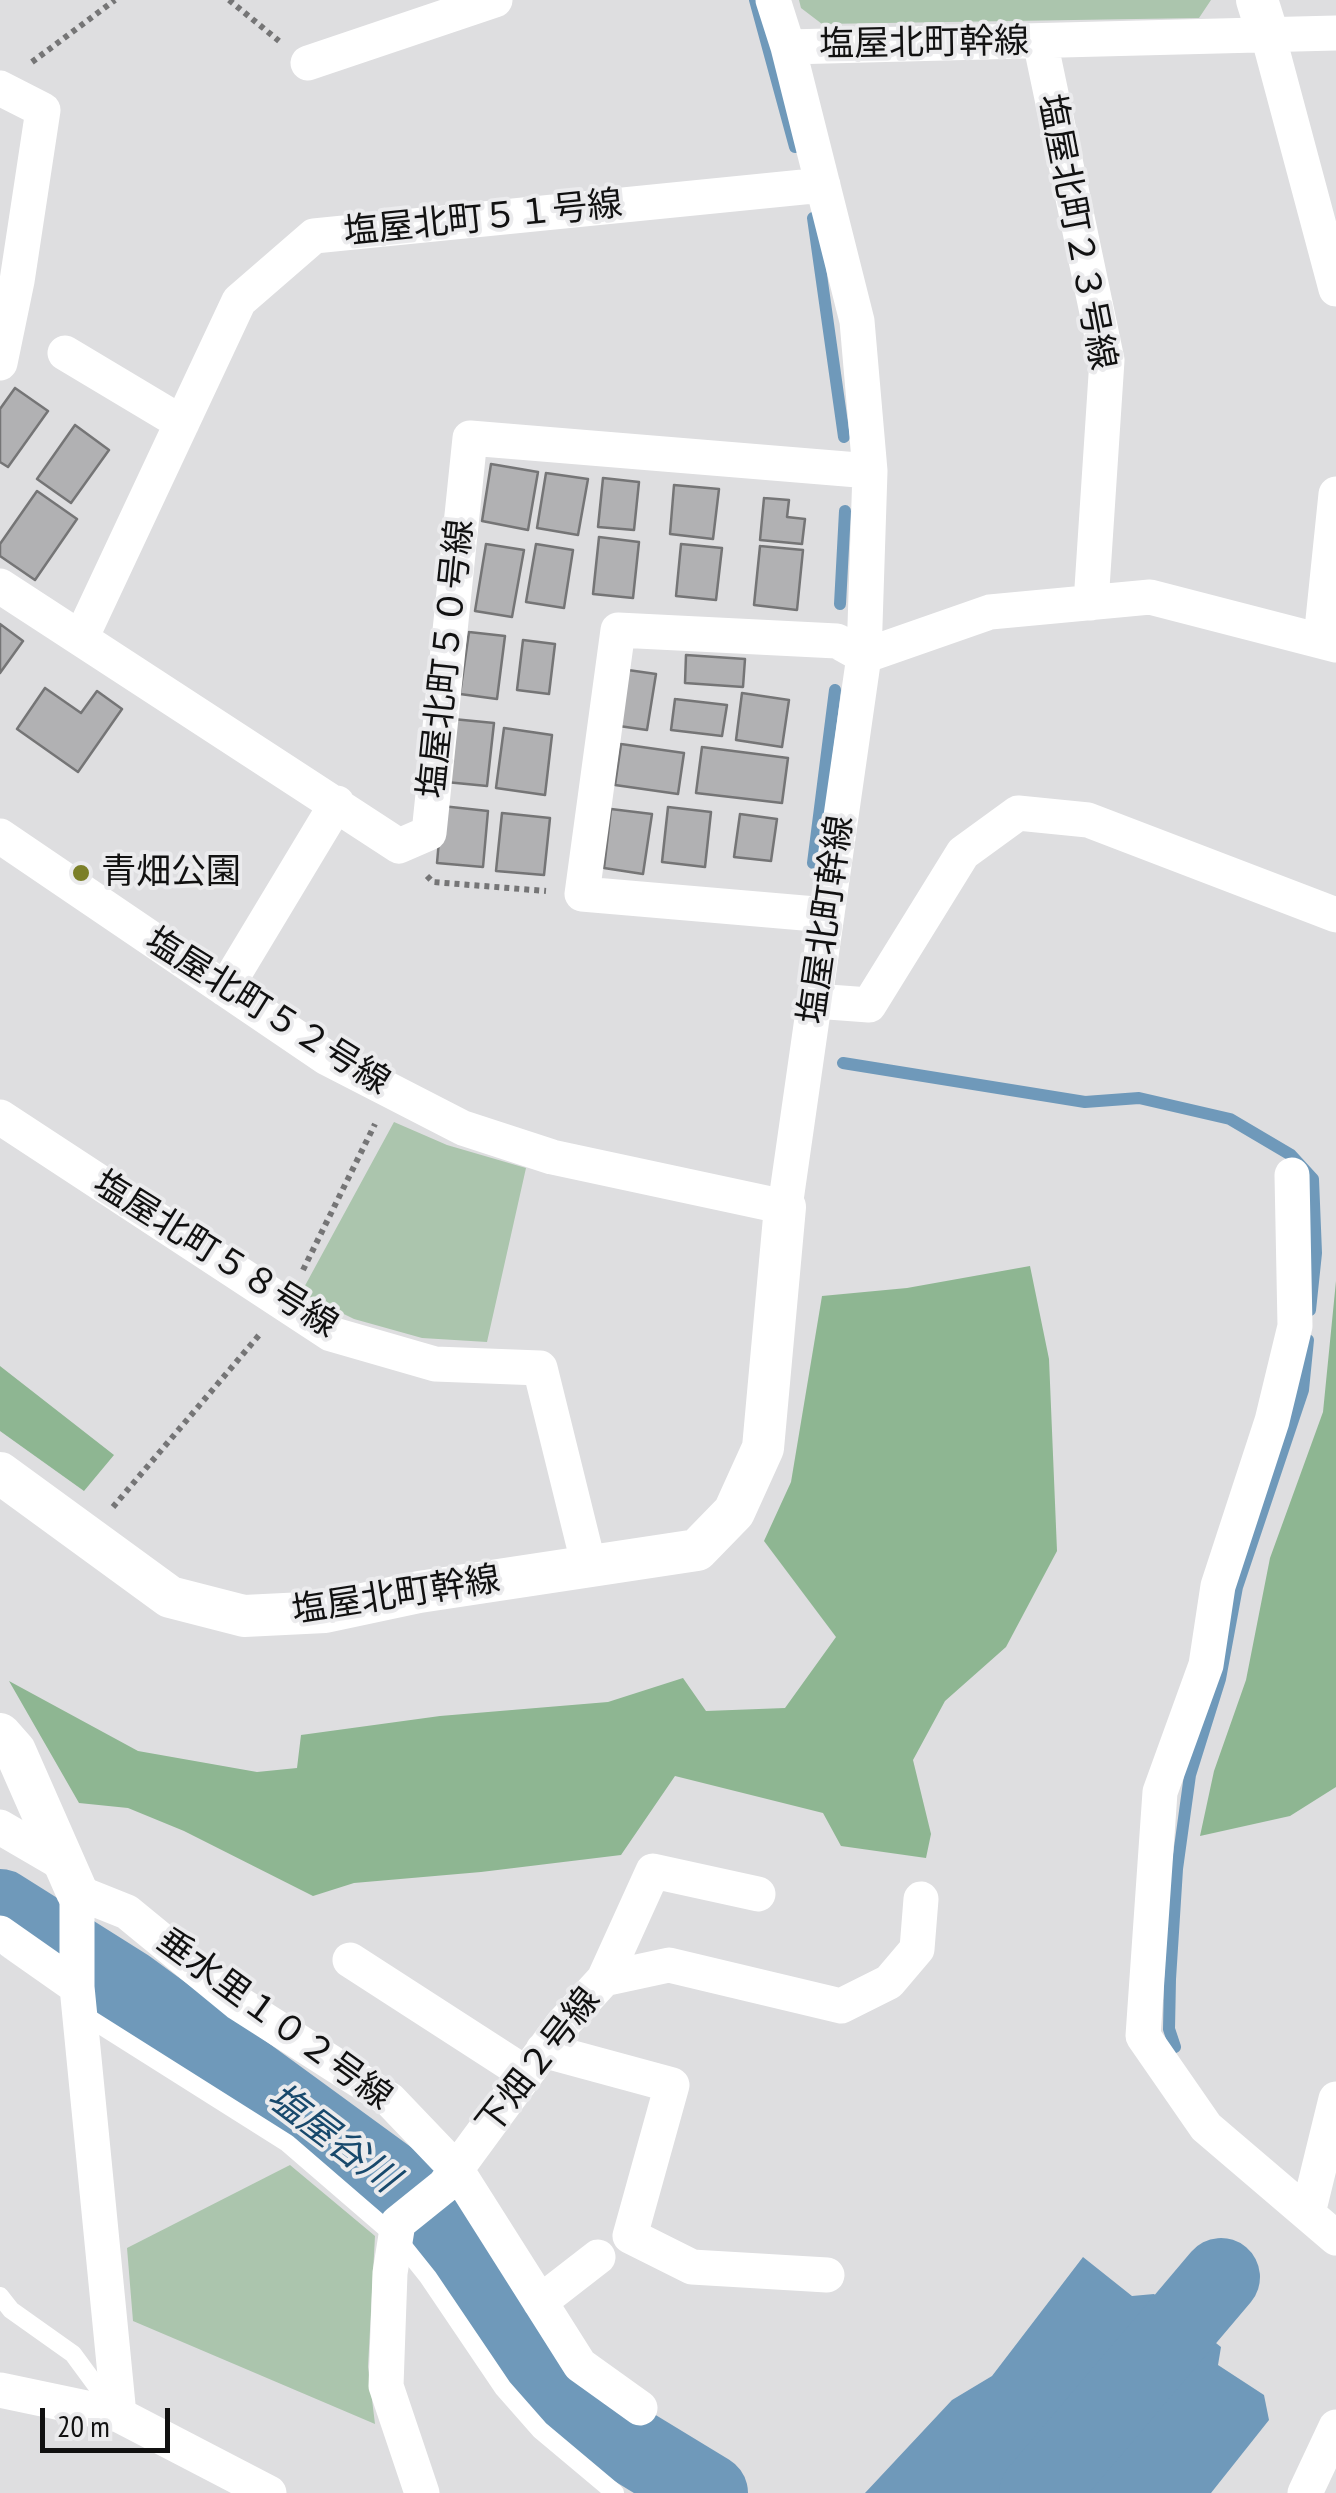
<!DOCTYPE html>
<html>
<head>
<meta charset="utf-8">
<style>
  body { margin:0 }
  #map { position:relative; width:1336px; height:2493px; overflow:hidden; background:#dedee0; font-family:"PT Sans Narrow",sans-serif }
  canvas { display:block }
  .scale { position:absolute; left:40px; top:2408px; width:130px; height:45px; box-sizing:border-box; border:5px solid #111; border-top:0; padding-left:12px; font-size:30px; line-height:35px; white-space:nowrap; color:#111; -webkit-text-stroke:8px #ebebed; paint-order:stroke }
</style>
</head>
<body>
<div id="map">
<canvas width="1336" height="2493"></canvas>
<div class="scale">20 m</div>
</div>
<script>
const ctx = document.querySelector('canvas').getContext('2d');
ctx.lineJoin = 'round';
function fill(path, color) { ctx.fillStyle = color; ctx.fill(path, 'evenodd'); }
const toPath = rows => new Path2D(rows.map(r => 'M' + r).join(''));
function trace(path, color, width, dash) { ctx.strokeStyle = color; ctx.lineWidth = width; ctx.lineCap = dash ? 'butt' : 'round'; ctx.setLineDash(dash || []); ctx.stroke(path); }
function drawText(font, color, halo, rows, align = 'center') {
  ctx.font = font + ' "PT Sans Narrow","Noto Sans JP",sans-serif'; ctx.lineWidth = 8; ctx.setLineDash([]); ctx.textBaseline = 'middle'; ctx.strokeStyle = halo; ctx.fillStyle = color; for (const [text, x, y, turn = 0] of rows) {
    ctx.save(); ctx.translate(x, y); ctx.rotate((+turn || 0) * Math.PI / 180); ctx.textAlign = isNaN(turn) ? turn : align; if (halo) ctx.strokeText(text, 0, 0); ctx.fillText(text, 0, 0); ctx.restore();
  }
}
const green = toPath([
  [799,0,1211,0,1199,18,822,24,801,8],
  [394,1122,447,1145,526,1168,487,1342,422,1338,354,1319,301,1293],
  [290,2165,375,2236,368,2367,375,2424,133,2321,127,2248]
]);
const forest = toPath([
  [1030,1266,1049,1359,1057,1551,1006,1647,945,1701,913,1760,931,1834,926,1858,841,1846,823,1813,675,1776,621,1855,481,1872,354,1883,313,1896,184,1831,128,1808,79,1803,9,1681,138,1751,257,1772,297,1768,301,1735,440,1716,608,1702,683,1678,706,1711,785,1708,836,1637,764,1541,791,1482,822,1296,907,1288],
  [1336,1281,1336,1787,1290,1816,1200,1836,1214,1771,1246,1680,1270,1558,1323,1412],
  [0,1366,114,1455,84,1491,0,1431]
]);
const water = toPath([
  [1083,2257,1132,2296,1154,2294,1221,2347,1218,2365,1264,2395,1269,2420,1211,2493,832,2493,865,2493,952,2400,992,2376]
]);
const stream = toPath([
  [755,0,795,147],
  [813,218,844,437],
  [840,604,845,511],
  [813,863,835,690],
  [843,1063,1085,1102,1139,1098,1230,1119,1291,1155,1313,1179,1316,1253,1310,1310],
  [1175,2047,1169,2029,1170,1979,1177,1869,1190,1775,1220,1679,1237,1587,1303,1390,1308,1340]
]);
const river = toPath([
  [0,1908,127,1988,405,2191,486,2303,584,2417,709,2493],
  [1038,2493,1221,2277]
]);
const building = toPath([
  [15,388,48,411,8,467,0,462,0,409,15,388],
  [75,425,109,450,71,503,37,479,75,425],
  [491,464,538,472,528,530,482,521,491,464],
  [546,473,588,479,578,535,537,528,546,473],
  [603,478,639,482,634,530,598,527,603,478],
  [674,485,719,489,713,539,670,534,674,485],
  [37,491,77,519,35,580,0,556,0,544,37,491],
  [764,498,789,500,787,517,805,519,802,544,760,540,764,498],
  [599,537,639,542,633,598,593,594,599,537],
  [486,544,524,550,512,617,475,611,486,544],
  [536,544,573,550,564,608,526,602,536,544],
  [681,544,722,548,716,600,676,596,681,544],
  [760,546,803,550,797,610,754,605,760,546],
  [0,624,23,641,0,673,0,624],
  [469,632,505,636,497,699,460,694,469,632],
  [523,640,555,644,549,694,517,690,523,640],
  [686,655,745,659,743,687,685,683,686,655],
  [621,669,656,674,647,730,612,725,621,669],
  [45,688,81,713,97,691,122,709,78,772,17,729,45,688],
  [742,693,789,700,782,747,736,740,742,693],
  [675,699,727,705,722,736,671,730,675,699],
  [453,719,494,723,487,786,446,782,453,719],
  [504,728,552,735,545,795,496,788,504,728],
  [621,744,684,753,678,794,615,785,621,744],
  [702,747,788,758,782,803,696,793,702,747],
  [442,806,488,811,483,867,437,863,442,806],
  [668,807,711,812,705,867,662,862,668,807],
  [611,809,652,814,643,874,604,868,611,809],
  [502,813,550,818,544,875,496,871,502,813],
  [740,814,777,819,771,861,734,857,740,814]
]);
const path = toPath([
  [229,0,279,41],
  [32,62,115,0],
  [427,876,433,882,546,891],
  [303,1270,375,1124],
  [113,1507,260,1334]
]);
const service = toPath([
  [81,2013,287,2143,396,2237,428,2277,503,2388,540,2430,615,2493],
  [0,2296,11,2310,73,2354,112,2407]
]);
const minor = toPath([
  [773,0,788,47],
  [1268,35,1336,289],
  [1040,41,1107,360,1091,603],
  [308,63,495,0],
  [0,88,43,110,17,281,0,363],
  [65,353,182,423],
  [0,586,399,846,429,833,470,438,870,471],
  [81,638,239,301,314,236,823,185],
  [1321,639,1336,494],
  [0,836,327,1058,463,1128,552,1157,785,1207,864,656,870,471,857,321,788,47,1336,33],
  [827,915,582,894,618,630,837,641,864,656,990,612,1150,597,1336,645],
  [225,989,337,803],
  [815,1001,869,1005,963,853,1018,813,1088,820,1336,915],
  [0,1117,331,1334,435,1364,540,1368,589,1566],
  [1292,1175,1295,1326,1272,1421,1218,1586,1206,1665,1160,1792,1143,2036,1206,2127,1336,2238],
  [0,1827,65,1865],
  [0,1933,77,1987],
  [350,1960,525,2073],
  [604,1979,653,1871,758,1894],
  [543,2050,672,2085,630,2236,692,2267,827,2275],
  [1308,2213,1336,2099],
  [540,2302,598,2257],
  [0,2390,119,2415,269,2493],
  [119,2415,77,1987,77,1892,127,1912,238,2003,390,2100,456,2169,580,2365,640,2408],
  [422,2493,386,2386,390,2273,398,2223,444,2186,562,2025,604,1979,669,1965,841,2006,889,1982,917,1949,921,1899],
  [1305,2493,1336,2427]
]);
const tertiary = toPath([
  [1257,0,1268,35],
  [0,1473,170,1597,244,1616,325,1612,419,1592,697,1550,734,1512,763,1448,785,1207],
  [0,1734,15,1751,77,1892]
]);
const markers = [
  [81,873,10,"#7b7f28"]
];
const streetNames = [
  ["塩屋北町幹線",924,44,-1],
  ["塩屋北町５１号線",483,219,-6],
  ["塩屋北町２３号線",1076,232,79],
  ["塩屋北町５０号線",447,659,-84],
  ["塩屋北町幹線",827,920,-82],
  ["塩屋北町５２号線",267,1012,32],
  ["塩屋北町５８号線",215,1255,32],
  ["塩屋北町幹線",396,1596,-9],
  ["垂水里１０２号線",274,2020,36],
  ["下畑２号線",539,2062,-52]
];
const poiNames = [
  ["青畑公園",101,873]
];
const waterNames = [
  ["塩屋谷川",332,2139,37]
];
fill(green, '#abc5ad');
fill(forest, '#8eb692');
fill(water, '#6f99ba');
trace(stream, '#6f99ba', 12);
trace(river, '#6f99ba', 78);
fill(building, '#b1b1b3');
trace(building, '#757576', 2.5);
trace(path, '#757576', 6, [5, 5]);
trace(service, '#fff', 18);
trace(minor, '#fff', 35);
trace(tertiary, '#fff', 42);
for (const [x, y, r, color] of markers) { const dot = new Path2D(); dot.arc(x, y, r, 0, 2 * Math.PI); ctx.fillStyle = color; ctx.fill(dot); trace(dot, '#ebebed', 4); }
drawText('35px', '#111', '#ebebed', streetNames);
drawText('35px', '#111', '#ebebed', poiNames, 'left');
drawText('italic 38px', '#18496c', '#ebebed', waterNames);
</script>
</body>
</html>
